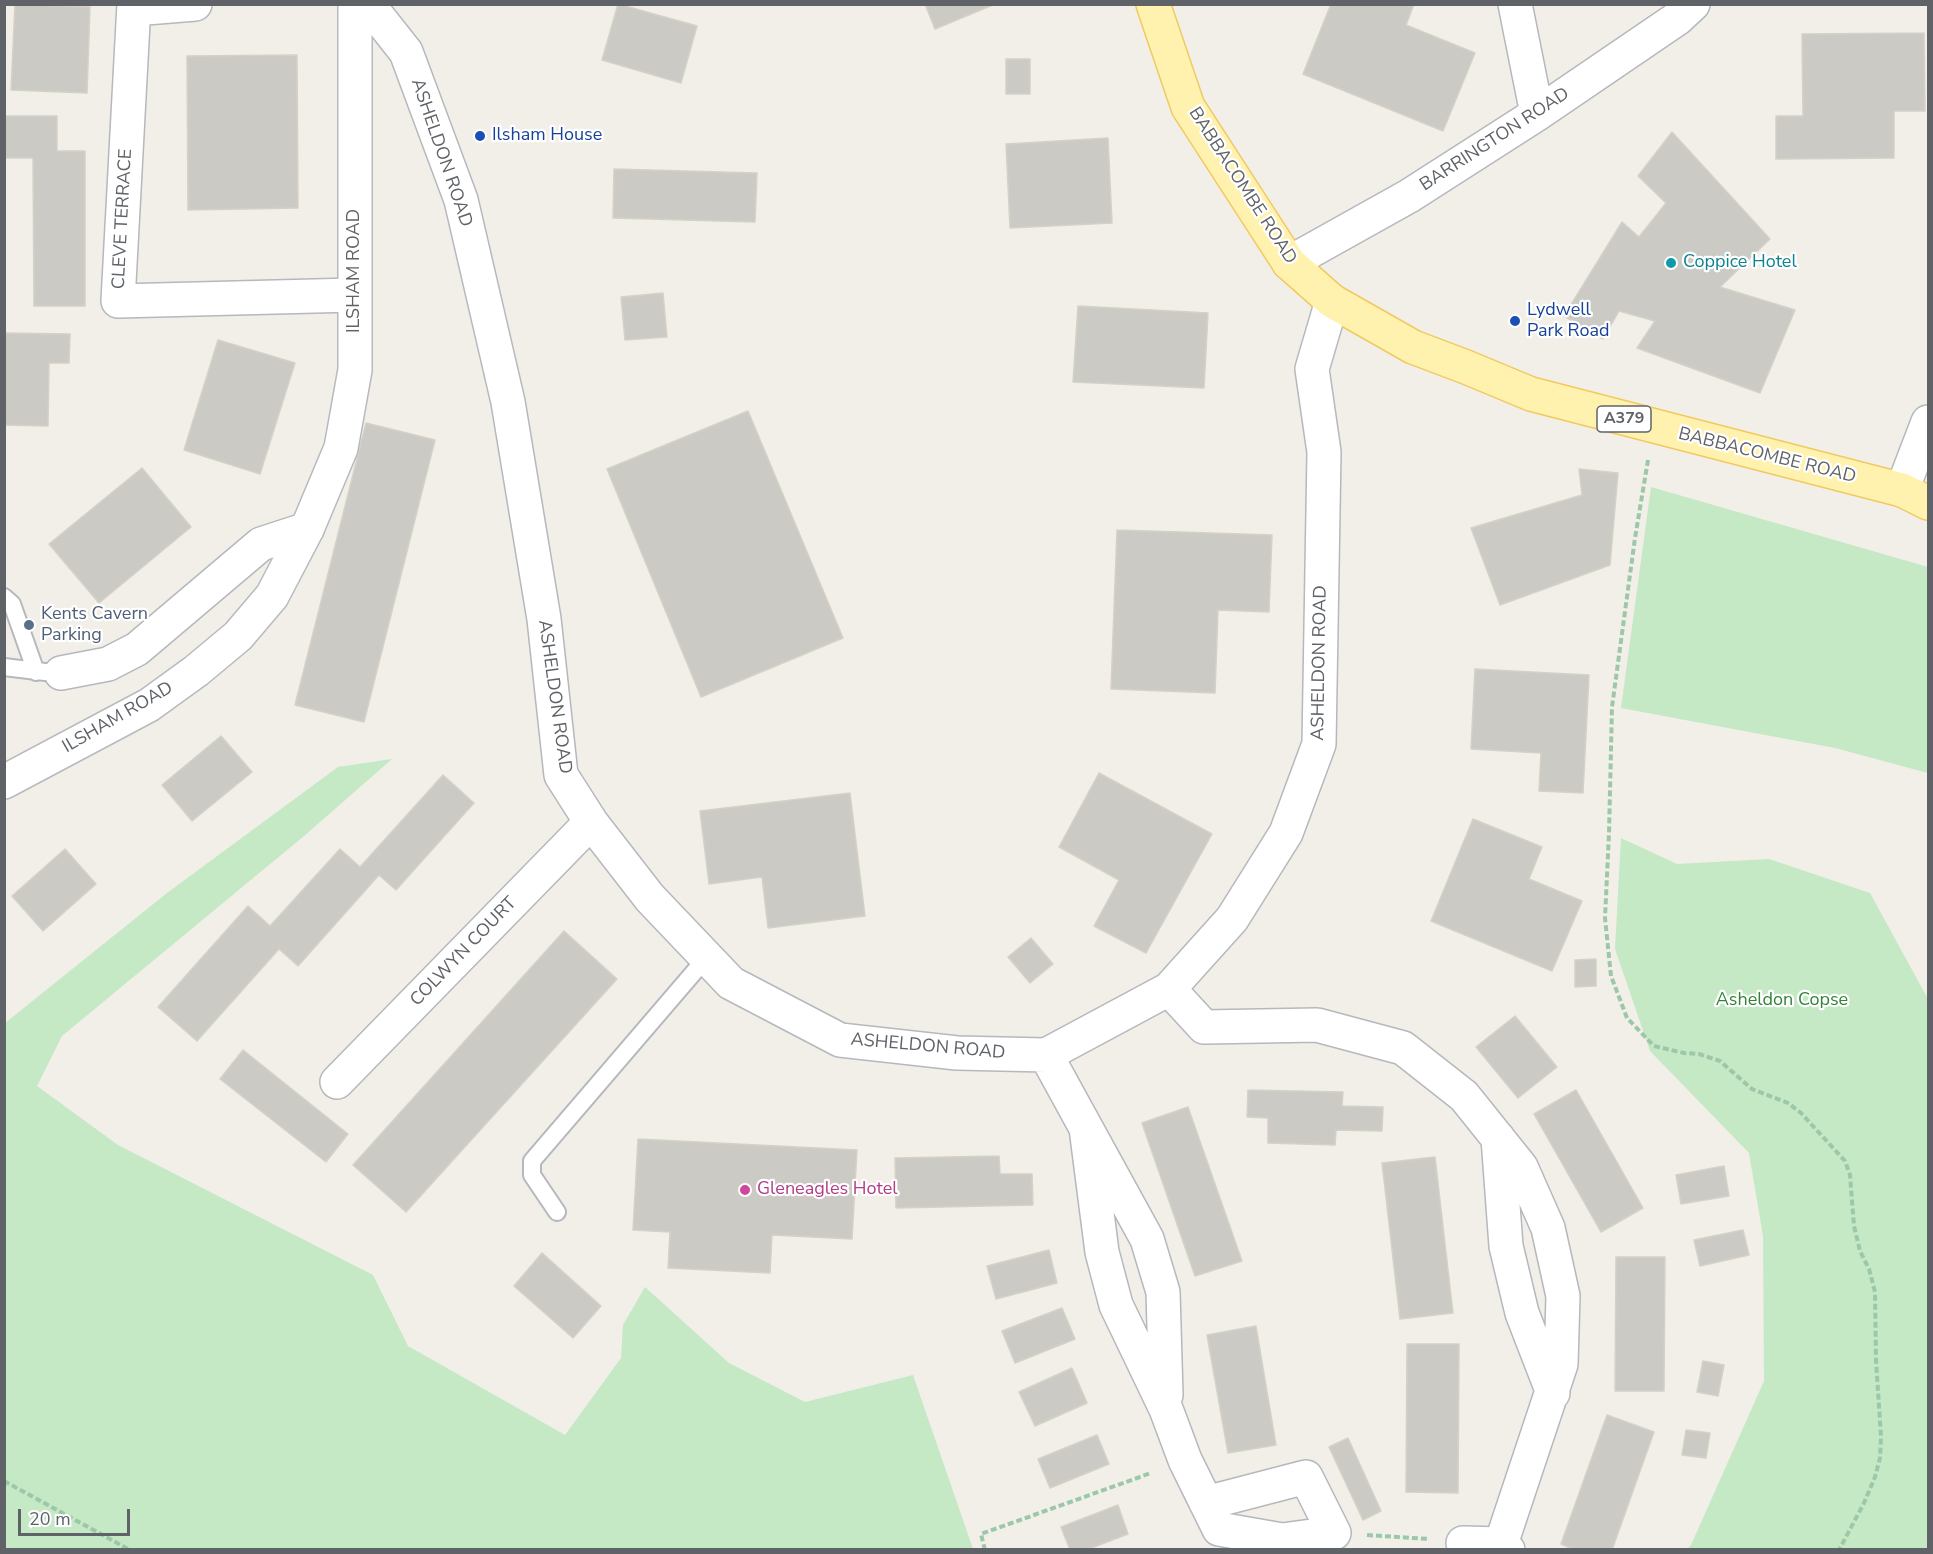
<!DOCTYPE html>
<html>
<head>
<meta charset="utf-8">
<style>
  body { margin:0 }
  #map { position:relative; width:1933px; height:1554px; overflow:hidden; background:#f1efe8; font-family:"Nunito Sans",sans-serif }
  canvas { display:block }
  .frame { position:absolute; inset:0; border:6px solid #5f6368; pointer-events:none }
  .scale { position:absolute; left:18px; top:1509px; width:112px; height:27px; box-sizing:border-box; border:3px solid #5f6368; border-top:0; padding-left:8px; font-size:18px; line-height:21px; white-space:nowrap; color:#5f6368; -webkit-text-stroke:4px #fff; paint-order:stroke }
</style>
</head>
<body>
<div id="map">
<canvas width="1933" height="1554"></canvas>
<div class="frame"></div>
<div class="scale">20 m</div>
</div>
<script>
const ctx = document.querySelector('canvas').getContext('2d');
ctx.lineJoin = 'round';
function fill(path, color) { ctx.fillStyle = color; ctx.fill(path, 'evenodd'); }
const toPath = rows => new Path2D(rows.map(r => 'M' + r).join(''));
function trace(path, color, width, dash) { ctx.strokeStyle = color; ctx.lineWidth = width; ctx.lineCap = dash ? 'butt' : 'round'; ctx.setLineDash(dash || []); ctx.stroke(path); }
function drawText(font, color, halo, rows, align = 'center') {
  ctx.font = font + ' "Nunito Sans",sans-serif'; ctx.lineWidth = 4.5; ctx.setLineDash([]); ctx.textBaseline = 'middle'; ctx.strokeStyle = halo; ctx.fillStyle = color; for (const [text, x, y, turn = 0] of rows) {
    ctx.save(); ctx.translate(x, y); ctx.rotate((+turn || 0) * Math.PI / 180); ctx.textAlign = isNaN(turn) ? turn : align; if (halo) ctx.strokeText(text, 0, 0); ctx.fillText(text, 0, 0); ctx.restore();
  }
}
const green = toPath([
  [1651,487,1928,567,1928,773,1835,748,1621,708],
  [392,759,304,836,62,1036,37,1086,118,1145,373,1275,408,1346,565,1435,621,1358,623,1325,645,1287,729,1363,805,1402,913,1375,973,1549,5,1549,5,1023,167,893,338,767],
  [1621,838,1677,864,1769,859,1870,893,1928,999,1928,1549,1687,1549,1691,1545,1764,1381,1763,1236,1749,1153,1650,1051,1615,949]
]);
const building = toPath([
  [15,4,90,7,87,93,11,90,15,4],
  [618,4,697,26,681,83,602,60,618,4],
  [925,4,995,4,935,29,925,4],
  [1331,4,1414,4,1406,25,1475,53,1443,131,1303,74,1331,4],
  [1924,33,1925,111,1894,111,1894,158,1776,159,1776,116,1803,116,1802,34,1924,33],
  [297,55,298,208,188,210,187,56,297,55],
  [1006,59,1030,59,1030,94,1006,94,1006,59],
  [4,116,57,116,57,151,85,151,85,306,34,306,33,158,4,158,4,116],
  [1672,132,1770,239,1720,287,1795,310,1760,393,1637,348,1655,321,1619,311,1603,339,1564,316,1622,222,1639,237,1666,203,1638,176,1672,132],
  [1108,138,1112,223,1010,228,1006,144,1108,138],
  [614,169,757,173,755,222,613,218,614,169],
  [663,293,667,337,625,340,621,297,663,293],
  [1078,306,1208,313,1204,388,1073,382,1078,306],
  [4,333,70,334,69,363,49,363,48,426,4,425,4,333],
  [218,340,295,363,260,474,184,450,218,340],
  [748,411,843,638,701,697,607,469,748,411],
  [366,423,435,440,364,722,295,705,366,423],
  [142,468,191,527,99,603,49,544,142,468],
  [1579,469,1618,473,1610,565,1500,605,1471,528,1582,495,1579,469],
  [1117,530,1272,535,1269,612,1218,610,1215,693,1111,689,1117,530],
  [1475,669,1589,675,1583,793,1539,791,1541,753,1471,749,1475,669],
  [221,736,252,772,192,821,162,785,221,736],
  [1099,773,1212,834,1146,953,1094,926,1119,880,1059,847,1099,773],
  [443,775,474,803,396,890,379,875,298,966,279,949,197,1041,158,1007,248,906,270,926,340,849,360,867,443,775],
  [850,793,865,916,768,928,762,877,709,884,700,811,850,793],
  [1473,819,1542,847,1529,879,1582,901,1552,971,1431,921,1473,819],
  [65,849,96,884,43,931,12,896,65,849],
  [564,931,617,979,406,1212,353,1165,564,931],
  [1031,938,1053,964,1030,983,1008,957,1031,938],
  [1596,959,1596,986,1575,987,1575,960,1596,959],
  [1515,1016,1557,1067,1518,1098,1476,1047,1515,1016],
  [243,1050,348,1134,326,1162,220,1079,243,1050],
  [1248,1090,1343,1092,1342,1106,1383,1107,1382,1131,1336,1130,1335,1145,1268,1143,1268,1118,1247,1117,1248,1090],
  [1576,1090,1643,1208,1601,1232,1534,1114,1576,1090],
  [1188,1107,1242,1261,1195,1276,1142,1123,1188,1107],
  [638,1139,857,1150,852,1239,772,1235,770,1273,668,1268,670,1232,633,1230,638,1139],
  [999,1156,1000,1174,1032,1174,1033,1205,896,1208,895,1158,999,1156],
  [1435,1157,1453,1313,1400,1319,1382,1163,1435,1157],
  [1724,1166,1729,1196,1681,1204,1676,1175,1724,1166],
  [1743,1230,1749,1255,1700,1266,1694,1240,1743,1230],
  [1049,1250,1057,1283,996,1299,987,1266,1049,1250],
  [542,1253,601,1306,573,1338,514,1286,542,1253],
  [1616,1257,1665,1257,1664,1391,1615,1391,1616,1257],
  [1062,1308,1075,1339,1015,1363,1002,1331,1062,1308],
  [1256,1326,1276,1445,1228,1453,1207,1335,1256,1326],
  [1407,1344,1459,1344,1458,1493,1406,1492,1407,1344],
  [1703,1361,1724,1365,1718,1396,1697,1392,1703,1361],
  [1072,1368,1087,1403,1035,1426,1019,1392,1072,1368],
  [1607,1415,1654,1432,1612,1550,1575,1550,1561,1544,1607,1415],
  [1686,1430,1710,1433,1706,1458,1682,1455,1686,1430],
  [1097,1435,1109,1464,1050,1488,1038,1459,1097,1435],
  [1348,1438,1381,1511,1363,1520,1329,1447,1348,1438],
  [1118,1505,1128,1534,1086,1550,1070,1550,1061,1527,1118,1505]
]);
const path = toPath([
  [1648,460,1635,538,1612,707,1609,833,1605,918,1611,976,1627,1018,1654,1046,1684,1053,1699,1054,1720,1061,1752,1089,1788,1103,1801,1113,1845,1161,1850,1175,1854,1226,1860,1251,1869,1269,1875,1292,1876,1360,1881,1437,1880,1458,1875,1477,1864,1503,1839,1550],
  [4,1481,130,1550],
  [1367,1535,1429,1539],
  [985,1550,981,1534,1151,1473]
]);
const lane = toPath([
  [4,597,12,604,36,672],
  [4,667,45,672],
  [557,1212,532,1175,532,1161,707,957]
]);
const street = toPath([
  [134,4,118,301,354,295],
  [368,4,406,52,461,200,508,402,544,619,561,775,591,822,650,898,731,983,840,1040,957,1053,1046,1055,1169,989,1232,919,1286,833,1319,744,1324,452,1312,369,1332,301],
  [1515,4,1537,114],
  [134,9,195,4],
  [1289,263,1409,196,1537,114,1678,18,1693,4],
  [1902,490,1928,422],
  [61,673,108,664,137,649,261,544,307,529],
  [1169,989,1204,1027,1317,1025,1403,1048,1464,1096,1521,1167,1548,1228,1563,1296,1561,1364,1501,1544,1508,1550],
  [1046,1055,1147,1239,1163,1292,1166,1395],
  [337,1082,591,822],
  [1086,1128,1102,1252,1116,1305,1166,1409,1185,1460,1219,1529,1282,1540,1334,1533,1306,1477,1206,1503],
  [1498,1138,1506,1246,1522,1313,1553,1393],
  [1463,1543,1501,1544]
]);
const secondary = toPath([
  [4,782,149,705,196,671,238,636,272,596,307,529,341,448,355,370,355,4]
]);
const primary = toPath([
  [1153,4,1188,107,1289,263,1332,301,1413,347,1466,367,1531,394,1902,490,1928,503]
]);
const markers = [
  [480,136,6,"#1a4fb4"],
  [1671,263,6,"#0f9aa8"],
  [1515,321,6,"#1a4fb4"],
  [29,625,6,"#5c6f8a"],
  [745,1190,6,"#d1479c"]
];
const shields = [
  [1624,419,54]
];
const shieldNames = [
  ["A379",1624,419]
];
const transitNames = [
  ["Ilsham House",492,136],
  ["Lydwell",1527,311],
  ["Park Road",1527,332]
];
const streetNames = [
  ["BARRINGTON ROAD",1495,140,-33],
  ["ASHELDON ROAD",441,153,71],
  ["BABBACOMBE ROAD",1242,186,57],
  ["CLEVE TERRACE",123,219,-87],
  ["ILSHAM ROAD",355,271,-90],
  ["BABBACOMBE ROAD",1767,456,14],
  ["ASHELDON ROAD",1320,663,-89],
  ["ASHELDON ROAD",554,697,82],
  ["ILSHAM ROAD",118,718,-30],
  ["COLWYN COURT",464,952,-46],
  ["ASHELDON ROAD",928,1047,5]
];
const cultureNames = [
  ["Coppice Hotel",1683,263]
];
const serviceNames = [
  ["Kents Cavern",41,615],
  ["Parking",41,636]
];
const parkNames = [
  ["Asheldon Copse",1782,1001]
];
const hotelNames = [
  ["Gleneagles Hotel",757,1190]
];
fill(green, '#c5e8c5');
fill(building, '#cccac5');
trace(building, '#d6d1c6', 1.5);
trace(lane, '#b5b8bc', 20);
trace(street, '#b5b8bc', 36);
trace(secondary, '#b6babf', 36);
trace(primary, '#f2c960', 36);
trace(path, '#9cc7a9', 4, [6, 3]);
trace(lane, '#fff', 16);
trace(street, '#fff', 33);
trace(secondary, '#fff', 33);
trace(primary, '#fff2af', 33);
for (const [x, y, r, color] of markers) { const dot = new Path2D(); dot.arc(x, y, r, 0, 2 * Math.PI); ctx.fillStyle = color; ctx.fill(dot); trace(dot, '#fff', 2); }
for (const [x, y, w] of shields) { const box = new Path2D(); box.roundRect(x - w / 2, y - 13, w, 26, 4.5); ctx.fillStyle = '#fff'; ctx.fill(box); trace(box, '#5f6368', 1.5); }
drawText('bold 16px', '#5f6368', null, shieldNames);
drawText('18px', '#164399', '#fff', transitNames, 'left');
drawText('18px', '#5f6368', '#fff', streetNames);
drawText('18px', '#0d838f', '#fff', cultureNames, 'left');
drawText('18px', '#4e5e75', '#fff', serviceNames, 'left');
drawText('18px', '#348238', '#fff', parkNames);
drawText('18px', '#b23c85', '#fff', hotelNames, 'left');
</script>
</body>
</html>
